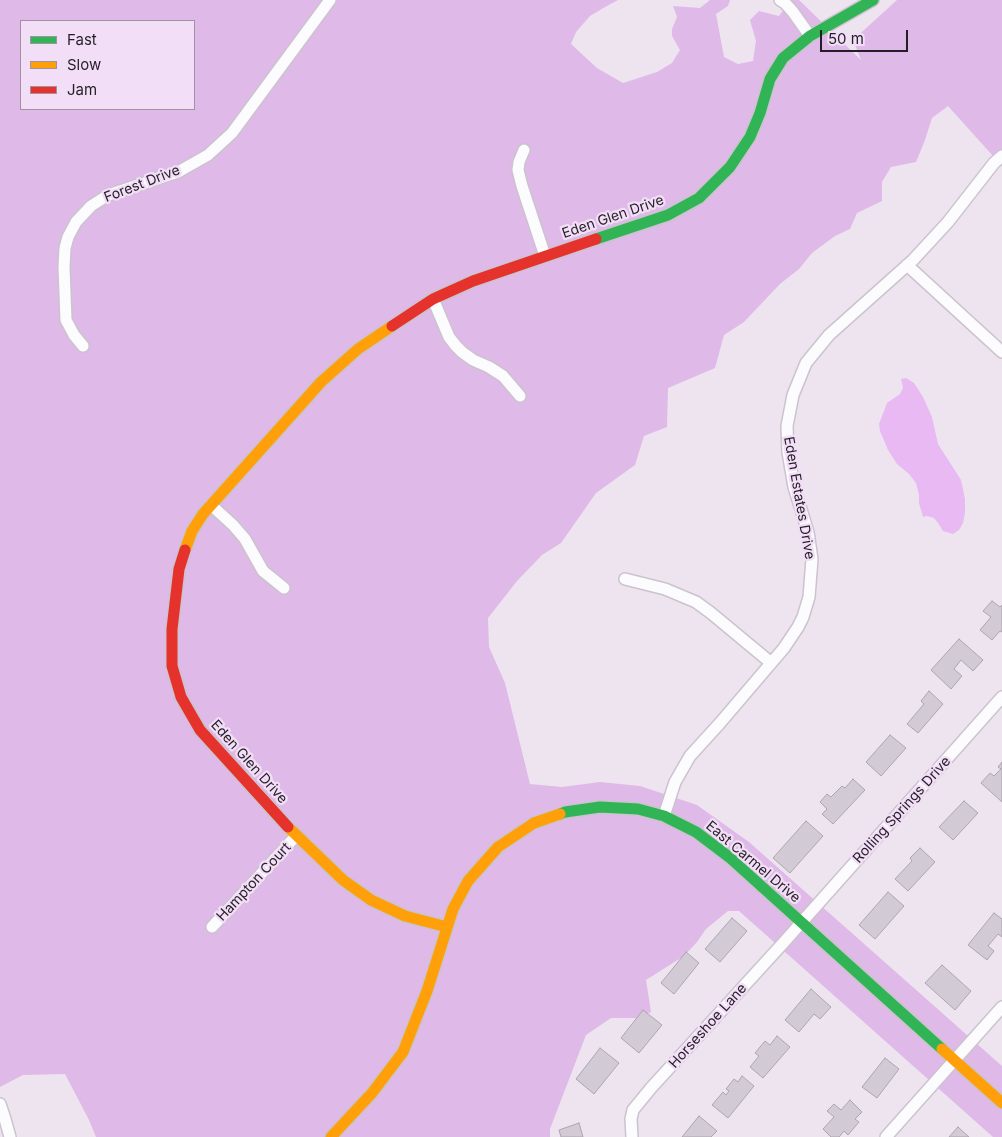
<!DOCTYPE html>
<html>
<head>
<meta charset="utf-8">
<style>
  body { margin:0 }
  #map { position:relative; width:1002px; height:1137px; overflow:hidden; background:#eee4f0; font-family:Inter,sans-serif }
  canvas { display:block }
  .legend { position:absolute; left:20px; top:20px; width:175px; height:90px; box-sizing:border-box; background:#f2def6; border:1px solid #a091a3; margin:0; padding:6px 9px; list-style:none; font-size:15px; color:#251e27 }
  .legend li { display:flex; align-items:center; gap:10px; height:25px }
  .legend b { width:25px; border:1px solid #a091a3 }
  .scale { position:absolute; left:820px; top:30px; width:88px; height:22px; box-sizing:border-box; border:2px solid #251e27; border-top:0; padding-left:6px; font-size:15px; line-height:18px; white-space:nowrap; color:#251e27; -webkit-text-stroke:4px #f2def6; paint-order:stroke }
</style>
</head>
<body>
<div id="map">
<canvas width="1002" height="1137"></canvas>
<ul class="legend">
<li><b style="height:6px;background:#30b455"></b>Fast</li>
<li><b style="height:6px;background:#ff9f0a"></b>Slow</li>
<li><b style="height:6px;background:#e5322d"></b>Jam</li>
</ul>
<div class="scale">50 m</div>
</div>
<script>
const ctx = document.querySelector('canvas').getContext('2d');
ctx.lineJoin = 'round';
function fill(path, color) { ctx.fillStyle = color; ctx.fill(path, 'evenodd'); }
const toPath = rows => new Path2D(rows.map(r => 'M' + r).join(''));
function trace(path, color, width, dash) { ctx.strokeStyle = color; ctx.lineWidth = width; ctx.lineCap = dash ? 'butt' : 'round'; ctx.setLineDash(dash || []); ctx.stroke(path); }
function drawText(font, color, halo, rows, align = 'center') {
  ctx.font = font + ' Inter,sans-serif'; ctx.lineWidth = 4.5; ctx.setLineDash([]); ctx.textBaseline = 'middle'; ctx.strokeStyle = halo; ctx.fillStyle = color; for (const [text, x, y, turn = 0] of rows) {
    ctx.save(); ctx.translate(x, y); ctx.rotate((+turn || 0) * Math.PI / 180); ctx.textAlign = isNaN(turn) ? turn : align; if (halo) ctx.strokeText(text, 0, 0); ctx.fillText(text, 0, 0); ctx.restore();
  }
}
const forest = toPath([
  [0,0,618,0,605,7,590,16,576,32,571,44,597,68,623,83,657,72,672,63,680,50,672,36,672,29,677,17,673,6,700,8,710,0,730,0,728,6,716,14,724,57,738,64,753,61,756,41,750,20,759,11,779,16,791,0,799,0,861,60,853,40,897,0,1002,0,1002,166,948,106,932,118,925,140,916,162,891,167,882,182,882,201,857,213,850,229,835,236,812,253,799,269,780,284,744,322,724,335,715,368,668,388,667,427,644,436,635,465,596,493,561,543,542,555,517,581,488,618,489,647,505,683,530,784,562,787,600,782,640,786,697,805,749,842,1002,1066,1002,1137,993,1137,739,911,728,911,706,929,697,942,684,956,646,980,651,1012,637,1018,611,1018,586,1035,550,1129,550,1137,96,1137,89,1120,65,1074,23,1075,0,1087],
  [21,21,194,21,194,109,21,109]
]);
const water = toPath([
  [906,378,914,383,923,397,932,417,938,444,961,480,965,499,965,513,963,523,959,530,953,534,943,531,938,523,934,518,927,516,923,517,919,503,919,495,916,483,909,474,897,464,888,450,880,431,879,424,887,403,900,394,903,388,901,379]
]);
const building = toPath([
  [992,601,1000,607,1002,605,1002,632,1000,631,992,640,980,630,991,617,983,611,992,601],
  [959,639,983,660,973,671,961,660,954,669,962,676,951,689,931,670,959,639],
  [929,691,943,704,918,733,907,724,924,704,921,701,929,691],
  [890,735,906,748,881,776,866,762,890,735],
  [1002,762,1002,802,981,783,990,773,994,776,1001,769,998,767,1002,762],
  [853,779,865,790,833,824,822,814,827,809,820,802,827,794,831,797,842,786,845,788,853,779],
  [964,801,978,813,953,840,939,827,964,801],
  [806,821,823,836,790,873,773,858,806,821],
  [920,848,935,862,908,891,895,879,912,861,910,858,920,848],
  [888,892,904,906,875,939,859,925,888,892],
  [994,913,1002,919,1002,937,998,934,988,946,994,951,987,960,968,945,994,913],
  [732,918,747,931,720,962,705,949,732,918],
  [686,952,699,963,674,994,661,983,686,952],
  [942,965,971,991,955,1010,925,983,942,965],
  [811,989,831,1007,820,1019,814,1014,799,1032,785,1020,811,989],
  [643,1010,662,1025,639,1053,621,1038,643,1010],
  [777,1036,790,1047,763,1078,750,1067,759,1056,755,1053,765,1041,770,1045,777,1036],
  [600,1048,619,1063,594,1094,576,1079,600,1048],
  [885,1058,899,1069,877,1098,862,1087,885,1058],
  [742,1076,754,1086,728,1118,712,1105,723,1092,726,1095,729,1091,726,1089,734,1079,738,1082,742,1076],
  [850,1100,862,1112,855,1119,859,1122,848,1135,844,1131,839,1137,831,1137,823,1129,834,1117,827,1111,834,1104,841,1110,850,1100],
  [699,1116,717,1131,711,1137,682,1137,699,1116],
  [579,1123,583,1137,561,1137,559,1130,579,1123],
  [958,1127,969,1137,949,1137,958,1127]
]);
const street = toPath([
  [780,0,785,3,793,12,810,36],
  [524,150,519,162,518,170,522,186,545,256],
  [907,265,1002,352],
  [433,299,449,337,456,346,462,352,473,360,489,367,503,376,520,396],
  [83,346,74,335,66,320,64,267,65,248,68,237,76,222,91,206,108,195,178,172,208,155,232,133,330,0],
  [211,505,233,525,245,539,263,571,284,588],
  [625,579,665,589,696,602,711,613,770,662],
  [664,816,675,782,690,756,720,723,784,648,798,627,803,617,809,597,812,559,808,532,794,487,788,452,787,426,793,395,806,363,829,335,913,260,948,222,994,163,1002,156],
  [212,927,296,836],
  [0,1104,5,1119,10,1137],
  [632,1137,631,1119,633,1110,651,1088,785,941,1002,697],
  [886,1137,1002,1007]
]);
const fast = toPath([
  [596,239,668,215,699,198,730,167,750,137,760,113,770,79,783,58,810,36,873,0],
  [560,814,565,812,600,807,638,809,664,816,696,832,729,857,942,1049]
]);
const slow = toPath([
  [185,550,192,531,203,514,321,382,358,349,392,326],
  [288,827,343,880,371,900,405,916,447,927],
  [942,1049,1002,1103],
  [331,1137,372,1093,403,1052,427,991,453,909,468,881,498,847,534,823,560,814]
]);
const jam = toPath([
  [392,326,433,299,473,281,596,239],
  [185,550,179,569,172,629,172,666,181,697,200,730,288,827]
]);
const streetNames = [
  ["Forest Drive",142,184,-21],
  ["Eden Glen Drive",613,217,-19],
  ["Eden Estates Drive",799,498,80],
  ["Eden Glen Drive",249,762,48],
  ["Rolling Springs Drive",902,810,-48],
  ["East Carmel Drive",753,862,40],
  ["Hampton Court",254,882,-47],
  ["Horseshoe Lane",708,1026,-48]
];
fill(forest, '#dfb9e8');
fill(water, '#e8b9f3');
fill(building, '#d2cad4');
trace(building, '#aca5ae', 1);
trace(street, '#cbc3cd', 14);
trace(fast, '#cbc3cd', 14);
trace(slow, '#cbc3cd', 14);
trace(jam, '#cbc3cd', 14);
trace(street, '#fcfbfd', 11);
trace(fast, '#30b455', 11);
trace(slow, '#ff9f0a', 11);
trace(jam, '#e5322d', 11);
drawText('14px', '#251e27', '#f2def6', streetNames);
</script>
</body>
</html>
